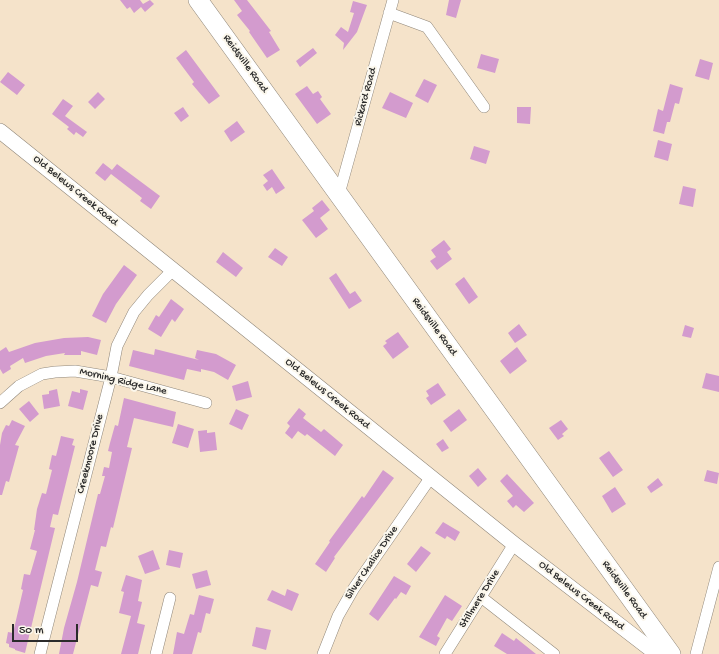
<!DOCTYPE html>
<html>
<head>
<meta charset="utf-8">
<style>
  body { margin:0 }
  #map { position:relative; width:719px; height:654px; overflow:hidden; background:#f5e3ca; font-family:"Gochi Hand",sans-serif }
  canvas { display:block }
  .scale { position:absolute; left:12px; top:624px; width:66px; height:18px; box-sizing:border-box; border:2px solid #2b2b2b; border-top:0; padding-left:5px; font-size:12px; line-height:14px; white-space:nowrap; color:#2b2b2b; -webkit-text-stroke:3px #fbf7ec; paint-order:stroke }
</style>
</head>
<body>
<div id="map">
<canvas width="719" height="654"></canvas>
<div class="scale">50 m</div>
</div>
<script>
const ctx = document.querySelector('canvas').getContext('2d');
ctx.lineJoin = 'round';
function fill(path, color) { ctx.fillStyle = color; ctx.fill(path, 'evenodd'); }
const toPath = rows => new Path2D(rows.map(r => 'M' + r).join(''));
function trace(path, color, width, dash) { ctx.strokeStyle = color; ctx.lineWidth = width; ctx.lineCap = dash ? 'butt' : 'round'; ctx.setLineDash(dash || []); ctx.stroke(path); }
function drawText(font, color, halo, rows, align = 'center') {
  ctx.font = font + ' "Gochi Hand",sans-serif'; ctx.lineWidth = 4; ctx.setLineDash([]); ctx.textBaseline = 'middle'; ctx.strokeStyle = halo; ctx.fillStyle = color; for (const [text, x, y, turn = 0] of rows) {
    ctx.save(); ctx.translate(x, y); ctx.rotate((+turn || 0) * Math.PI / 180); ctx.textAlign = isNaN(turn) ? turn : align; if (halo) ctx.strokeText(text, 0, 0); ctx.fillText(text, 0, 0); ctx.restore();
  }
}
const building = toPath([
  [120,0,140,0,143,4,150,0,154,4,145,12,141,7,134,13,130,7,127,9],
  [234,0,247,0,271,31,269,32,280,50,267,58,249,32,250,31,237,15,242,11],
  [449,0,461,0,456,18,446,15],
  [353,1,367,5,357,32,343,50,344,43,335,35,341,27,348,32,354,13,350,12],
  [313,48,317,53,300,67,296,61],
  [186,50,220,96,209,104,192,84,194,82,176,58],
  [481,54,499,59,495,73,477,68],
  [700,59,713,63,709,80,695,76],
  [8,72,25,85,17,95,0,82],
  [424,79,437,85,428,103,415,96],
  [670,84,683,88,679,104,675,103,670,122,667,122,664,134,653,131,658,109,663,111],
  [307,86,313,94,318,91,322,97,320,99,331,114,317,124,295,94],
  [98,92,105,99,95,109,88,102],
  [390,92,413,103,406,118,382,108],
  [63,99,73,106,65,116,87,132,83,137,76,132,74,135,67,129,69,127,52,114],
  [183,107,189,116,181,122,174,113],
  [517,107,531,107,530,124,517,123],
  [237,121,245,132,231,142,224,131],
  [658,140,672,144,668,161,654,157],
  [474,146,490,151,486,164,470,159],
  [103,163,112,170,117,164,160,196,151,209,140,201,142,198,111,174,105,181,95,173],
  [272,169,285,188,276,194,272,187,267,191,263,185,268,181,263,175],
  [683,186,696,189,693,207,679,204],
  [322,200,330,210,320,218,328,229,316,238,302,220,314,211,312,208],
  [444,240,451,249,447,252,452,259,437,270,430,261,436,257,431,250],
  [275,248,288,257,282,266,268,257],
  [223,252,243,268,236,277,216,262],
  [124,265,137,275,116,304,106,323,92,316,103,294],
  [336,273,350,294,355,291,362,301,349,309,329,278],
  [464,277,478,297,469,304,455,284],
  [171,299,184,309,175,322,172,319,161,337,148,329,156,315,159,317],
  [519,324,527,335,515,343,508,333],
  [685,325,694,328,691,338,682,336],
  [398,332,409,347,393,359,383,346,387,343,385,341],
  [88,337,101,340,97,355,81,351,81,355,64,355,65,353,46,356,25,363,23,358,10,366,11,369,3,374,0,369,0,351,6,347,9,352,35,343,64,338],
  [517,347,527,361,510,374,500,361],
  [155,349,199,360,195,358,197,350,216,354,236,365,228,380,214,372,201,369,201,372,187,369,184,380,129,366,133,350,154,355],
  [706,373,719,376,719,392,702,388],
  [248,381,252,397,236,401,232,386],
  [438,383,446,395,431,405,426,398,429,396,426,391],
  [57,389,60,406,44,409,42,395,49,394,49,391],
  [80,389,88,391,83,410,68,406,72,391,80,393],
  [124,398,176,412,173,427,134,418,127,447,132,448,113,528,111,527,106,547,101,546,95,570,102,572,98,587,91,585,73,654,59,654,64,628,77,582,98,494,100,494,105,476,102,476,104,467,109,468,112,452,108,451,110,443,115,425,118,426],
  [29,401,39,414,30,422,19,409],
  [299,408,306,414,303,418,321,432,324,429,343,445,335,456,307,434,305,436,298,431,292,439,285,433,290,426,287,423],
  [236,409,249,415,242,430,229,424],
  [459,409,467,420,451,432,443,421],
  [12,420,25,426,15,445,19,446,9,482,6,481,2,495,0,495,0,445,2,433,6,425,9,426],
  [561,420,568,429,562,434,564,436,558,440,549,428],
  [178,424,194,429,188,448,172,443],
  [207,430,207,433,215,432,217,450,200,452,198,431],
  [61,436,74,439,72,445,75,446,58,515,53,514,50,527,55,528,25,653,15,650,15,649,9,647,9,644,6,643,8,632,13,633,23,590,21,589,24,574,30,575,37,551,30,549,35,530,34,530,37,509,42,493,46,494,52,470,49,469,52,455,56,456],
  [443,439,449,448,442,452,436,444],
  [609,451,623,470,613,477,599,458],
  [478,468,487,479,478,487,469,476],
  [383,470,394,478,334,557,335,558,326,572,315,564,330,542,329,541,362,496,364,498],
  [707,470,719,473,717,484,704,481],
  [507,474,534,503,524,512,516,505,513,508,507,501,513,496,500,481],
  [658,478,663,485,651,493,647,487],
  [615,487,626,504,612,513,602,496],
  [443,522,460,532,455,541,447,536,445,539,435,533],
  [421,546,431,553,416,572,407,564],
  [153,550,160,569,145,574,138,556],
  [169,550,183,553,180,568,166,565],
  [207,570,211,585,196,589,192,574],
  [126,575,142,580,138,601,142,602,137,623,145,625,138,654,121,654,131,616,119,613,124,592,121,591],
  [394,576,411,586,406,595,401,592,396,599,395,598,378,621,369,614],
  [287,589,299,594,292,611,267,600,272,590,285,596],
  [199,595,214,599,210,614,206,613,201,633,198,632,192,654,173,654,177,632,184,634,190,614,194,615],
  [445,595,462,606,452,621,447,618,437,636,440,638,436,646,419,637],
  [256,627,271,630,266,650,252,646],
  [502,633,514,641,516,638,536,654,507,654,494,646]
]);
const street = toPath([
  [389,13,427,27,484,107],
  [339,194,393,0],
  [0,403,19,386,42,374,55,372,75,371,111,377,206,403],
  [481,597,554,654],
  [40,654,111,377,117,346,134,312,148,295,173,270],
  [156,654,170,598],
  [323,654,338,616,354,588,431,477],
  [445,654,514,544],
  [696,654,719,567]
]);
const secondary = toPath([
  [0,131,514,544,657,654]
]);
const highway = toPath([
  [198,0,671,654]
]);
const streetNames = [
  ["Reidsville Road",245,64,54],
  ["Rickard Road",366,97,-75],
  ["Old Belews Creek Road",75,191,39],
  ["Reidsville Road",434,327,54],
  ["Morning Ridge Lane",123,382,13],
  ["Old Belews Creek Road",327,394,39],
  ["Creekmoore Drive",91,454,-76],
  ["Silver Chalice Drive",372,563,-56],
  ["Reidsville Road",624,590,54],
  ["Old Belews Creek Road",581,596,38],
  ["Stillmere Drive",480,599,-58]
];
fill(building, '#d39bce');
trace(street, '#90877a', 12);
trace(secondary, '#90877a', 16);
trace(highway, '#90877a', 20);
trace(street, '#fff', 11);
trace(secondary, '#fff', 15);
trace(highway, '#fff', 19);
drawText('11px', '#2b2b2b', '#fbf7ec', streetNames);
</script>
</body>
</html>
